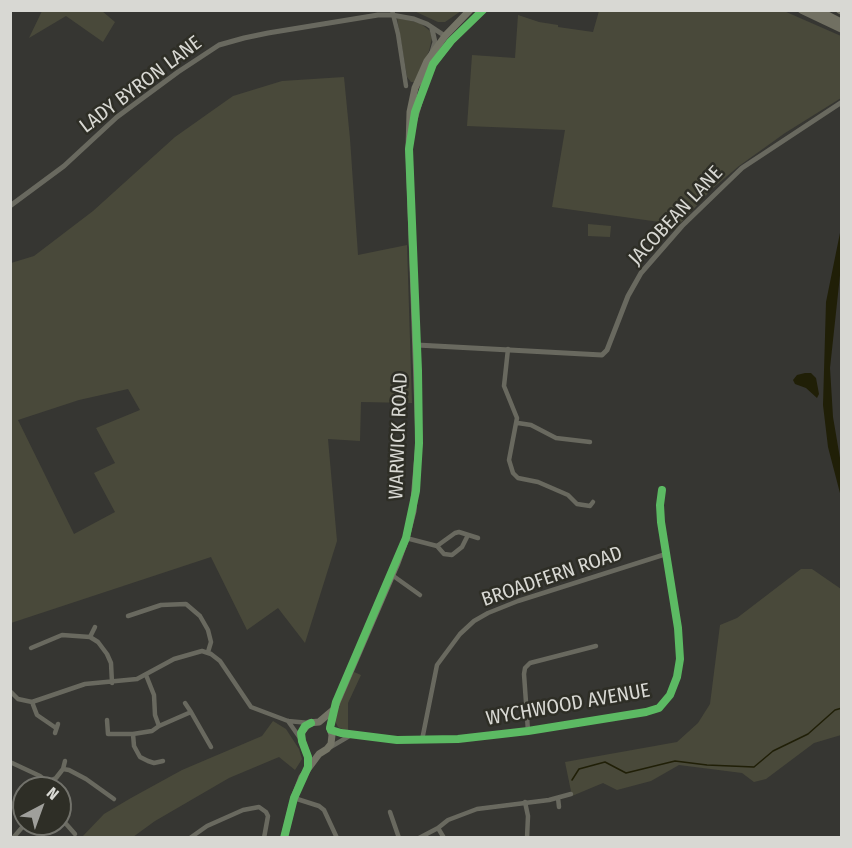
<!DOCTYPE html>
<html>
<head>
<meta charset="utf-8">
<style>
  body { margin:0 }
  #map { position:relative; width:852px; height:848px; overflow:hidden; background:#363632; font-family:"Fira Sans Condensed",sans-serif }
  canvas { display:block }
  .frame { position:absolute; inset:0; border:12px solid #d8d8d3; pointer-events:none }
  .north { position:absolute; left:12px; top:776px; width:60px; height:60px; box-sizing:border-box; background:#2e2e26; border:2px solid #72726b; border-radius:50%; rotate:41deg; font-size:16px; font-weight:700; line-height:24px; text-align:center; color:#d8d8d3 }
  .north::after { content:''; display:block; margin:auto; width:21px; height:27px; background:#9f9f9b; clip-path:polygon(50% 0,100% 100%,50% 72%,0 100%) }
</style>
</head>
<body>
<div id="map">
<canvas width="852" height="848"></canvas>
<div class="frame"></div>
<div class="north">N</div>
</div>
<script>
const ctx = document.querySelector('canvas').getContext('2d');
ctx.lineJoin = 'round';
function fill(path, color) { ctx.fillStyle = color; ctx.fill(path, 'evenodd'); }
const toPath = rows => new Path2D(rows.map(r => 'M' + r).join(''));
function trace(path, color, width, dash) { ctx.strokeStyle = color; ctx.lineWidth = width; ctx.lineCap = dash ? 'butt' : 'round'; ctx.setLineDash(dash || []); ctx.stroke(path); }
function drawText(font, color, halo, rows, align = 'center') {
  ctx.font = font + ' "Fira Sans Condensed",sans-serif'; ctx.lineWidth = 5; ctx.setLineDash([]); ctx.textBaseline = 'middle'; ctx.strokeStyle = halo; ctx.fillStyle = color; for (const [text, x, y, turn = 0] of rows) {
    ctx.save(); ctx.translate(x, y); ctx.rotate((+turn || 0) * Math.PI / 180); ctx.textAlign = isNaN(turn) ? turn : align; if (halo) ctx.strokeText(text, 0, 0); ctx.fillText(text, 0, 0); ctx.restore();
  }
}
const green = toPath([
  [42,11,102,11,115,22,103,42,66,16,29,38],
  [414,11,461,10,461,11,445,22,438,22],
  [599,11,784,11,841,36,841,98,785,133,739,166,712,189,676,228,667,223,552,207,565,130,467,126,472,55,515,58,518,15,539,22,558,25,558,27,593,32],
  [397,18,420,23,430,31,432,38,429,51,414,82,411,82,407,77],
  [344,77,350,139,358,255,407,245,412,403,361,402,360,441,328,439,337,541,305,643,278,608,247,630,211,557,11,623,11,263,34,256,93,211,175,137,233,96,282,81],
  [128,389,140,410,96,428,115,463,94,473,115,512,74,534,18,420,79,400],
  [588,224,611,226,610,237,588,236],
  [801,569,812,569,841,589,841,735,814,743,766,779,754,782,742,773,679,765,651,781,617,790,603,783,572,796,565,762,677,742,698,723,710,704,720,625,737,618],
  [354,672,361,675,348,703,348,732,338,727,335,721,336,709],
  [273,721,286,729,299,749,302,759,295,770,279,757,229,778,155,821,133,837,82,837,104,814,131,798,182,770,262,736]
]);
const water = toPath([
  [841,228,841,266,830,368,833,417,841,464,841,497,828,447,823,405,826,302],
  [805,373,811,373,816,378,819,394,817,398,806,388,795,384,793,380,797,375]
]);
const stream = toPath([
  [572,780,579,769,605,762,626,773,675,761,707,765,754,767,773,751,808,734,835,710,842,708]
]);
const minor = toPath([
  [392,10,398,34,406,86],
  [508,349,504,386,517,418,509,460,513,473,518,478,538,482,568,495,577,504,590,506,593,502],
  [518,423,531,425,556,438,590,442],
  [406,538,437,546,455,533,459,532,478,538],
  [437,546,444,554,452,555,462,547,468,535],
  [392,575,420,595],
  [128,616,161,605,186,604,200,616,208,630,211,642,208,652],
  [90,637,95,627],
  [31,648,62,635,90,637,98,642,107,654,111,663,112,683],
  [146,675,154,695,155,715,159,726,191,712,211,747],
  [10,691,18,699,32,702,85,684,137,679,174,659,202,651,211,654,220,661,251,707,288,721,309,723],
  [32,702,37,715,56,728],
  [185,703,191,712],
  [107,720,108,734,133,734],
  [288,721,300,738],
  [159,726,152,731,133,734,134,746,140,757,148,761,154,763,163,761],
  [331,730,341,733,397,740,458,739,528,731,646,712,659,708,670,695,677,677,680,659,678,628,661,522,660,505,662,490],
  [528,731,524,674,525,668,530,663,596,646],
  [55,733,58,724],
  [422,740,437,665,460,634,474,621,488,613,518,601,666,554],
  [329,748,351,735],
  [65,761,63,769,69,770,86,779,114,799],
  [10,762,40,776,48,782,49,788],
  [48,782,56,778,63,769],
  [294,798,319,806,324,810,337,838],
  [558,798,559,807],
  [525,802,528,816,527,838],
  [390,812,399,838],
  [60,817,75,834],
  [438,828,444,838],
  [13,838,25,824],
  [190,838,207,826,243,810,259,807,266,812,268,816,264,838],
  [419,838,438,828,448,820,477,809,549,800,571,794]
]);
const tertiary = toPath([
  [432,29,435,42,432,52],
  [10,206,64,166,117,117,178,72,219,45,244,38,268,33,378,15,392,15,414,19,427,24,445,36],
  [417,345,602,355,607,350,628,296,641,273,682,226,742,168,842,102]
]);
const primary = toPath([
  [413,123,424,85,433,64,451,41,483,10],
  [308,767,308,757,302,741,301,733,309,723,319,722,332,711],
  [284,838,294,798,302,777,319,754,327,749,331,744,332,735,330,728,334,709,397,563,406,538,413,511,419,443,409,149,410,112,415,88,427,61,445,36,470,10]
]);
const motorway = toPath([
  [802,10,842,29],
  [817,10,842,23],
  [840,10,842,11]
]);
const cycleway = toPath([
  [330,728,336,702,406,538,416,491,419,443,418,371,409,149,415,112,433,64,451,41,483,10],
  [331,730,341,733,397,740,458,739,528,731,646,712,659,708,670,695,677,677,680,659,678,628,661,522,660,505,662,490],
  [284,838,294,798,308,767,308,757,302,741,301,733,305,726,311,723]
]);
const streetNames = [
  ["LADY BYRON LANE",141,85,-37],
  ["JACOBEAN LANE",676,216,-47],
  ["WARWICK ROAD",399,436,-88],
  ["BROADFERN ROAD",552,577,-19],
  ["WYCHWOOD AVENUE",568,705,-10]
];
fill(green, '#49493a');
fill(water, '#201f07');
trace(stream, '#201f07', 1.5);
trace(minor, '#69695f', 4.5);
trace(tertiary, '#69695f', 5);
trace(primary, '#747466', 7);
trace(motorway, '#717062', 8);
trace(cycleway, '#5cba63', 8);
drawText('20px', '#d8d8d3', '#2e2e26', streetNames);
</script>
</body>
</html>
